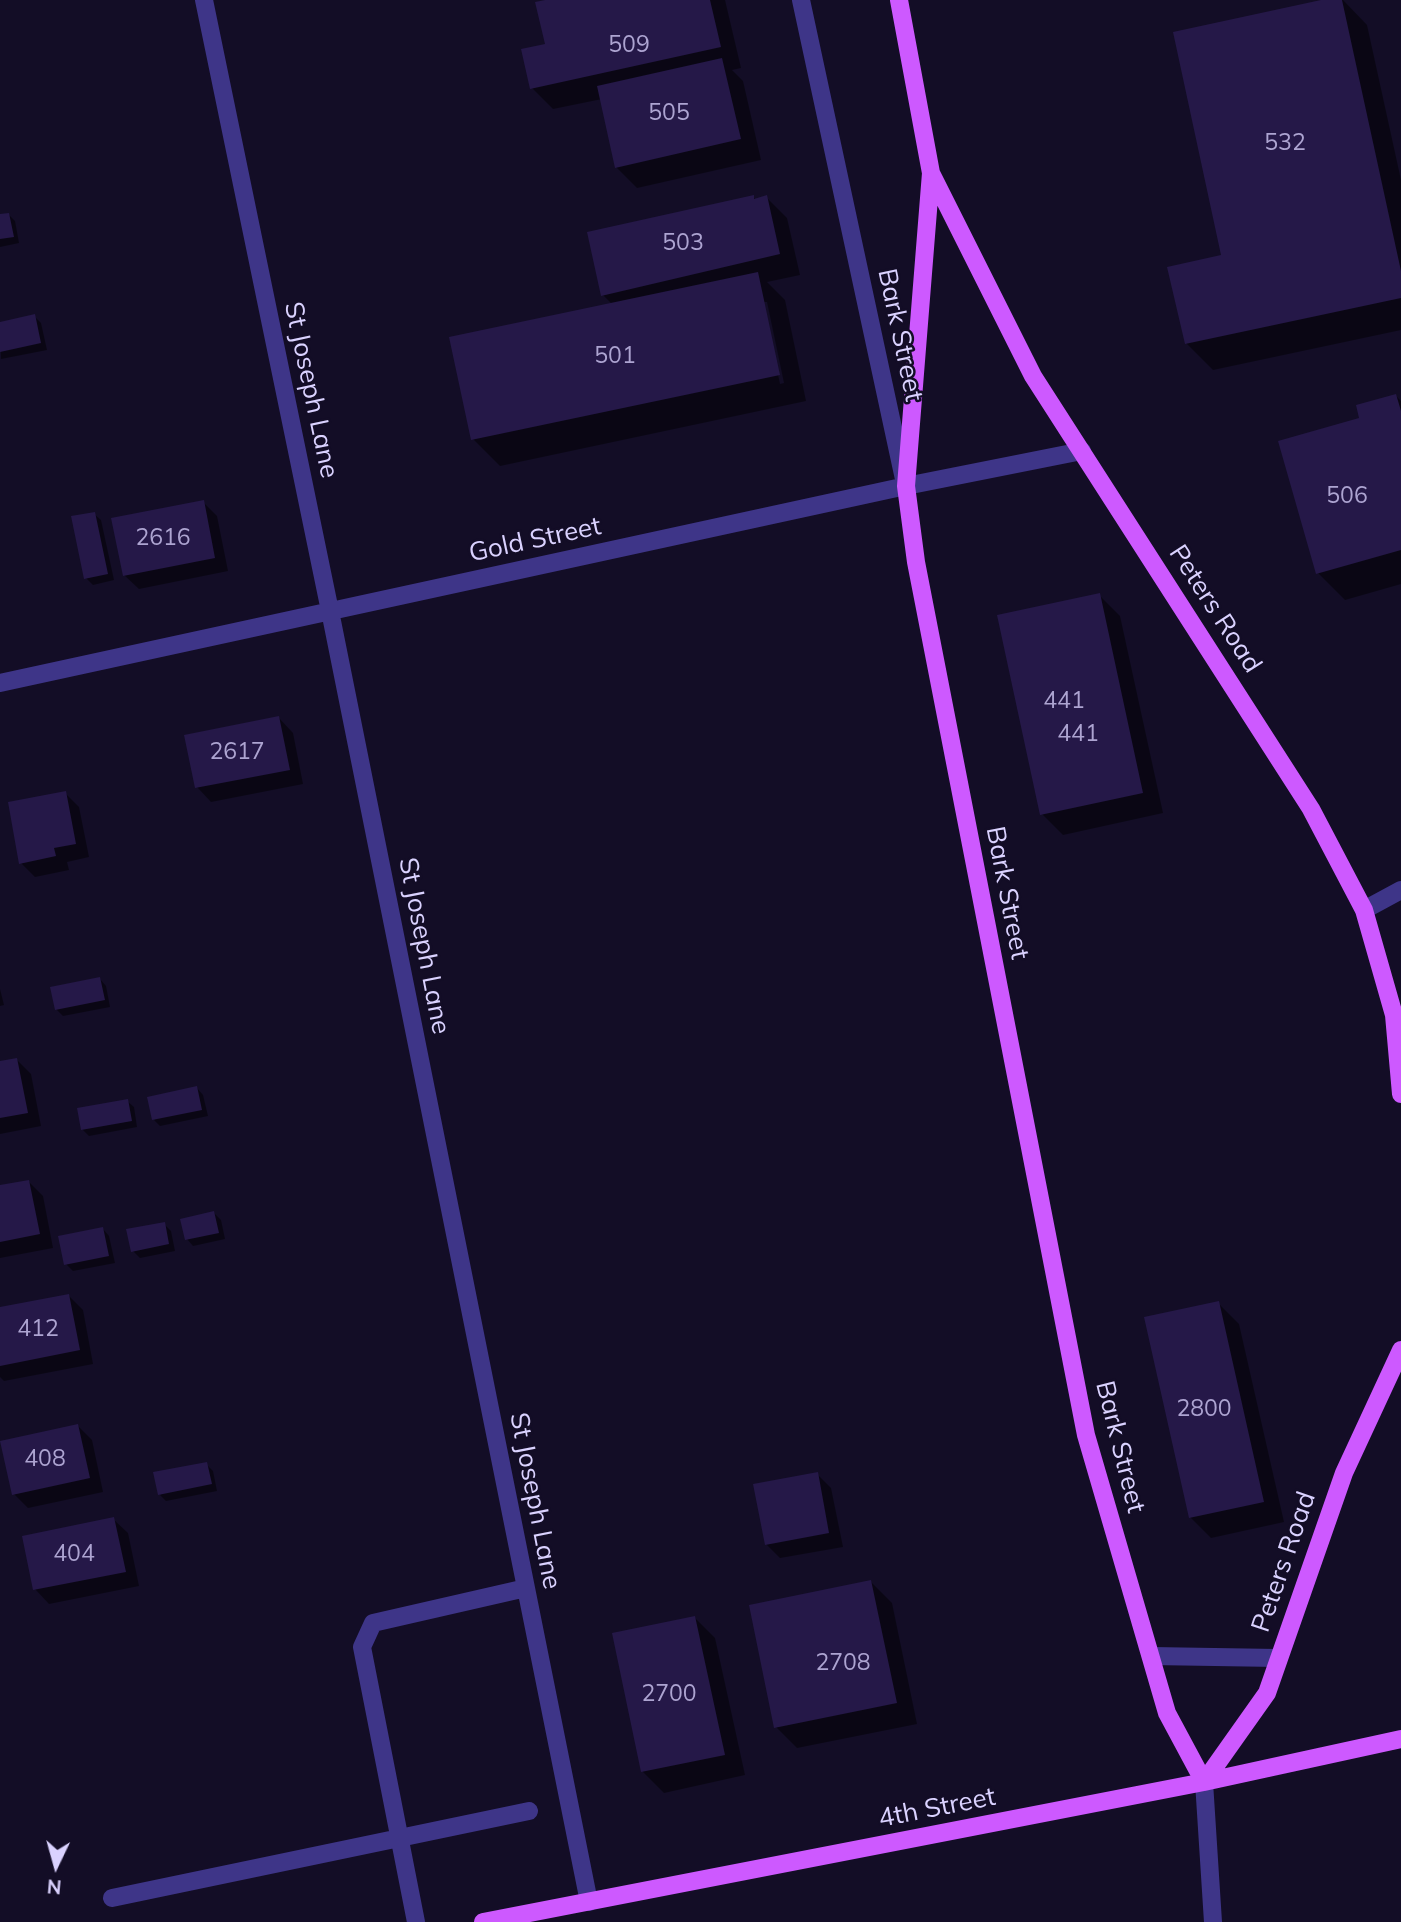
<!DOCTYPE html>
<html>
<head>
<meta charset="utf-8">
<style>
  body { margin:0 }
  #map { position:relative; width:1401px; height:1922px; overflow:hidden; background:#130d26; font-family:Mulish,sans-serif }
  canvas { display:block }
  .north { position:absolute; left:21px; top:1831px; width:70px; height:70px; -webkit-text-stroke:5px #130d26; paint-order:stroke; rotate:185deg; font-size:19px; font-weight:700; line-height:28px; text-align:center; color:#dad2ff }
  .north::after { content:''; display:block; margin:auto; width:24px; height:32px; background:#dad2ff; clip-path:polygon(50% 0,100% 100%,50% 72%,0 100%) }
</style>
</head>
<body>
<div id="map">
<canvas width="1401" height="1922"></canvas>
<div class="north">N</div>
</div>
<script>
const ctx = document.querySelector('canvas').getContext('2d');
ctx.lineJoin = 'round';
function fill(path, color) { ctx.fillStyle = color; ctx.fill(path, 'evenodd'); }
const toPath = rows => new Path2D(rows.map(r => 'M' + r).join(''));
function trace(path, color, width, dash) { ctx.strokeStyle = color; ctx.lineWidth = width; ctx.lineCap = dash ? 'butt' : 'round'; ctx.setLineDash(dash || []); ctx.stroke(path); }
function drawText(font, color, halo, rows, align = 'center') {
  ctx.font = font + ' Mulish,sans-serif'; ctx.lineWidth = 5; ctx.setLineDash([]); ctx.textBaseline = 'middle'; ctx.strokeStyle = halo; ctx.fillStyle = color; for (const [text, x, y, turn = 0] of rows) {
    ctx.save(); ctx.translate(x, y); ctx.rotate((+turn || 0) * Math.PI / 180); ctx.textAlign = isNaN(turn) ? turn : align; if (halo) ctx.strokeText(text, 0, 0); ctx.fillText(text, 0, 0); ctx.restore();
  }
}
const shadow = toPath([
  [553,0,725,0,741,68,732,70,743,81,761,160,637,188,616,167,602,99,553,109,532,88,547,45],
  [1329,0,1343,0,1367,25,1401,180,1401,330,1213,370,1186,343],
  [753,197,756,200,766,197,787,218,800,275,767,282,785,300,806,401,500,466,473,439,612,304,603,295],
  [763,302,767,302,784,383,780,384],
  [9,215,15,221,19,243,0,247,0,216],
  [34,316,41,323,47,350,1,359,0,324],
  [1396,396,1401,401,1401,584,1345,600,1318,573,1361,419],
  [203,502,217,516,228,571,139,589,124,575],
  [94,514,101,520,114,580,93,585,86,578],
  [1099,595,1120,616,1163,813,1063,835,1042,814],
  [279,718,293,733,303,784,211,802,197,787],
  [65,793,79,807,89,857,67,862,69,870,35,877,21,863],
  [100,979,106,986,110,1007,63,1016,56,1009],
  [0,989,4,1005,0,1006],
  [17,1060,31,1074,41,1126,0,1134,0,1063],
  [197,1088,203,1095,208,1116,160,1126,154,1120],
  [127,1101,134,1107,137,1127,89,1136,82,1129],
  [29,1182,43,1196,53,1248,0,1258,0,1187],
  [214,1213,221,1220,225,1239,193,1246,187,1239],
  [164,1224,171,1231,175,1251,140,1258,133,1251],
  [103,1229,109,1236,115,1263,73,1271,66,1264],
  [69,1296,83,1310,93,1364,4,1381,0,1377,0,1309],
  [1218,1303,1239,1324,1284,1522,1211,1538,1190,1517],
  [78,1426,92,1440,103,1492,28,1508,14,1494],
  [206,1464,213,1471,217,1491,166,1501,160,1495],
  [817,1474,831,1488,843,1547,780,1558,766,1544],
  [113,1519,128,1533,139,1586,49,1604,35,1589],
  [871,1582,892,1603,917,1724,797,1748,776,1727],
  [694,1617,715,1638,745,1775,664,1793,643,1772]
]);
const building = toPath([
  [545,0,710,0,721,47,530,89,521,49,545,44,535,2],
  [1321,0,1342,0,1401,271,1401,298,1185,344,1167,267,1221,255,1173,32],
  [722,58,741,139,615,168,597,86],
  [754,195,754,199,767,195,780,254,601,296,587,232],
  [9,213,14,237,0,239,0,214],
  [758,272,780,375,471,440,449,337],
  [35,314,41,343,0,352,0,322],
  [1396,394,1401,411,1401,550,1316,574,1278,441,1359,418,1356,405],
  [204,500,215,558,123,576,111,518],
  [95,512,108,574,84,579,71,516],
  [1100,593,1143,793,1040,815,997,615],
  [279,716,290,770,195,788,184,735],
  [66,791,76,844,54,848,56,856,19,864,8,802],
  [100,977,105,1000,55,1010,50,987],
  [17,1058,28,1113,0,1118,0,1061],
  [197,1086,202,1110,152,1120,147,1097],
  [128,1099,132,1121,81,1130,77,1108],
  [29,1180,40,1234,0,1242,0,1185],
  [214,1211,219,1233,185,1240,180,1219],
  [165,1222,169,1244,131,1252,126,1229],
  [103,1227,109,1256,64,1265,58,1236],
  [69,1294,80,1350,0,1366,0,1307],
  [1219,1301,1264,1502,1189,1518,1144,1317],
  [78,1424,90,1478,12,1495,0,1441],
  [207,1462,212,1484,158,1495,153,1472],
  [818,1472,829,1533,765,1545,753,1484],
  [114,1517,126,1572,33,1590,22,1536],
  [871,1580,897,1703,774,1728,749,1605],
  [695,1616,725,1755,641,1772,612,1633]
]);
const minor = toPath([
  [204,0,330,611,589,1902],
  [801,0,904,479],
  [0,683,906,486,1082,451],
  [1364,910,1401,890],
  [1151,1656,1278,1658],
  [1204,1782,1213,1922],
  [112,1898,529,1811],
  [416,1922,362,1647,373,1623,526,1588]
]);
const major = toPath([
  [899,0,931,173,906,486,916,562,1086,1435,1167,1713,1204,1782,1267,1693,1344,1473,1401,1350],
  [931,173,1033,376,1311,809,1364,910,1394,1015,1401,1094],
  [483,1922,1204,1782,1401,1739]
]);
const numberNames = [
  ["509",629,45],
  ["505",669,113],
  ["532",1285,143],
  ["503",683,243],
  ["501",615,356],
  ["506",1347,496],
  ["2616",163,538],
  ["441",1064,701],
  ["441",1078,734],
  ["2617",237,752],
  ["412",38,1329],
  ["2800",1204,1409],
  ["408",45,1459],
  ["404",74,1554],
  ["2708",843,1663],
  ["2700",669,1694]
];
const streetNames = [
  ["Bark Street",900,335,78],
  ["St Joseph Lane",311,390,78],
  ["Gold Street",535,540,-12],
  ["Peters Road",1215,609,57],
  ["Bark Street",1007,893,79],
  ["St Joseph Lane",424,946,79],
  ["Bark Street",1120,1447,76],
  ["St Joseph Lane",535,1501,79],
  ["Peters Road",1284,1562,-71],
  ["4th Street",937,1808,-11]
];
fill(shadow, '#0007');
fill(building, '#251848');
trace(minor, '#3e3588', 18);
trace(major, '#cd59ff', 18);
drawText('23px', '#ada4d1', null, numberNames);
drawText('26px', '#dad2ff', '#130d26', streetNames);
</script>
</body>
</html>
